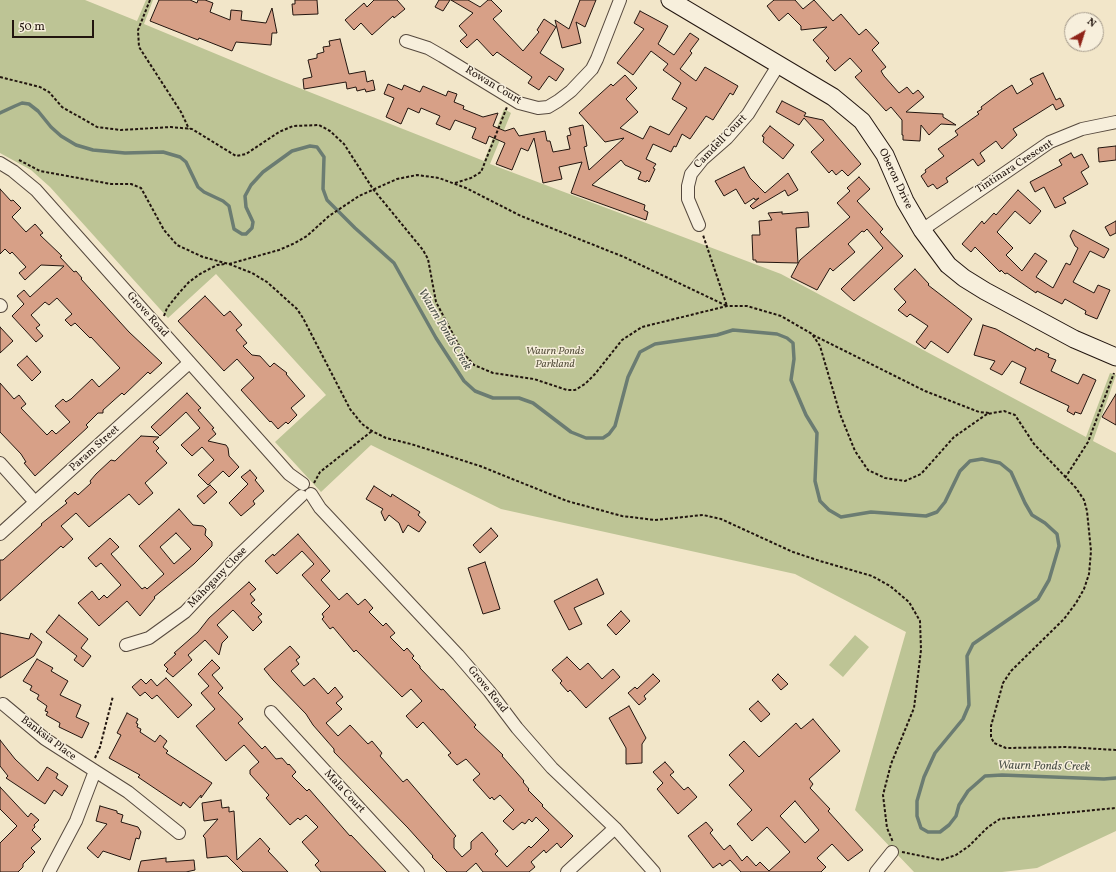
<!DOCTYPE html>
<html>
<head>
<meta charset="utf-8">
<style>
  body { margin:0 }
  #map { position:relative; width:1116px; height:872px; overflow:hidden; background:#f2e6c9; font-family:Vollkorn,serif }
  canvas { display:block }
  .north { position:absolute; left:1064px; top:12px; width:40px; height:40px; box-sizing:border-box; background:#f7efdc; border:1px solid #a2988a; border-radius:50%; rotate:39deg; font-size:11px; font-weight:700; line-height:16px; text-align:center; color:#22150f }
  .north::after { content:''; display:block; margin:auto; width:14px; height:18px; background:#8f2418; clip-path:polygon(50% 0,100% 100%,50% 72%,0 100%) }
  .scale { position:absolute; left:12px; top:20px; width:82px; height:18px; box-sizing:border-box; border:2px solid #22150f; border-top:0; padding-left:5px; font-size:12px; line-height:14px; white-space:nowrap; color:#22150f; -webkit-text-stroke:3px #f7efdc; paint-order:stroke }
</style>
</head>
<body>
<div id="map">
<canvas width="1116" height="872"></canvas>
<div class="north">N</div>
<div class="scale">50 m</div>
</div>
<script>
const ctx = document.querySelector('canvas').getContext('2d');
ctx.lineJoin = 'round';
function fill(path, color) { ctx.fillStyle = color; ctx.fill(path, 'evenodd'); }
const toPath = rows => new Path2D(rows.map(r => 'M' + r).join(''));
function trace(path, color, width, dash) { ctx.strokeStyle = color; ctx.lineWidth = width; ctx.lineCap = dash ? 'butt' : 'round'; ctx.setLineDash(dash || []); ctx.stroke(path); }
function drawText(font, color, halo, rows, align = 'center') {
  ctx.font = font + ' Vollkorn,serif'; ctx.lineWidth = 3; ctx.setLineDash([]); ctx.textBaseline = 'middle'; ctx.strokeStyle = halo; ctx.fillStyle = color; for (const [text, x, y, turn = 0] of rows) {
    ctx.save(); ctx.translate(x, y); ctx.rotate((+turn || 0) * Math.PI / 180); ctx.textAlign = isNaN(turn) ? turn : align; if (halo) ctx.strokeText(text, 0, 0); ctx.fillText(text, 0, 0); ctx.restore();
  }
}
const green = toPath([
  [0,0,85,0,137,21,146,0,153,0,144,24,274,78,484,161,504,109,511,113,490,164,781,274,1086,437,1110,373,1116,375,1093,441,1116,453,1116,831,1037,868,1002,872,914,872,855,810,906,632,795,574,501,509,371,445,321,492,275,442,326,395,216,274,168,318,50,187,31,170,0,153],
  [855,635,869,647,843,677,829,665]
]);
const stream = toPath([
  [0,113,15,106,22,103,29,104,38,111,51,127,61,136,76,145,93,150,125,153,163,152,180,157,186,162,198,187,204,192,223,201,229,206,234,229,242,234,246,234,252,228,253,222,246,207,245,196,251,185,263,172,292,151,310,146,317,147,324,157,323,189,327,200,355,228,394,263,436,338,464,381,475,391,493,398,519,398,533,403,571,432,586,438,603,438,609,434,615,426,628,377,640,352,655,344,717,335,733,330,777,334,787,338,793,343,794,359,791,380,806,415,817,433,815,481,820,501,829,510,841,517,871,512,926,516,937,512,945,502,960,471,970,461,982,459,1000,463,1011,472,1025,503,1032,515,1045,523,1057,534,1059,546,1049,580,1038,599,973,644,967,656,969,705,963,719,935,753,924,777,917,801,917,816,921,828,928,832,940,832,949,825,956,816,959,805,968,791,985,776,1002,775,1104,779,1116,778]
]);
const building = toPath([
  [159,0,190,0,197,3,198,0,205,0,213,3,210,12,230,20,231,10,242,11,241,20,266,23,272,8,277,33,272,33,271,45,236,42,232,51,199,38,198,40,150,21,159,0],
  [295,0,317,0,318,14,293,15,292,4,295,4,295,0],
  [374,0,397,0,405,9,394,18,393,16,372,35,361,23,354,30,345,20,364,3,367,7,374,0],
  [439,0,450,0,443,11,435,7,439,0],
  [451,0,468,0,480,7,488,0,491,0,502,11,493,19,523,51,539,32,537,30,544,19,556,27,540,53,564,69,556,81,549,76,539,90,528,83,532,77,497,52,493,56,477,39,467,48,460,41,467,35,459,26,473,13,451,0],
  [580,0,596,0,585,27,576,22,581,43,562,48,555,20,569,29,580,0],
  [774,0,795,0,803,9,814,0,833,21,841,14,859,35,866,29,879,43,872,50,886,67,881,71,884,76,899,93,907,87,913,94,918,90,924,97,906,112,943,114,943,117,956,125,941,124,929,135,921,125,920,141,903,140,903,135,902,135,902,120,891,107,886,111,855,77,862,71,850,58,835,71,826,61,829,58,813,40,827,27,801,30,801,26,788,13,779,21,767,6,774,0],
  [640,11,668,26,658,44,674,55,690,33,699,39,690,51,692,53,680,69,696,81,705,67,738,86,733,95,730,93,713,120,706,116,690,139,682,134,676,147,674,146,671,152,653,144,646,159,656,164,653,168,655,169,649,182,647,180,646,182,638,179,641,172,625,165,621,160,592,185,645,205,644,210,648,212,646,220,571,193,582,162,559,167,562,179,543,183,534,138,528,151,521,148,512,170,496,164,505,143,489,136,486,144,472,138,476,128,455,120,450,130,436,124,440,116,421,108,419,113,408,108,401,124,386,117,394,98,384,94,388,84,402,90,404,85,420,92,423,86,446,96,448,91,457,94,454,102,464,106,463,109,483,117,498,113,493,126,505,131,514,128,519,136,545,131,547,141,550,141,553,152,570,149,567,136,571,135,569,128,583,125,587,146,584,147,589,170,624,138,605,142,579,113,611,84,613,86,625,75,637,88,626,99,638,112,620,128,643,139,650,126,669,135,687,108,672,99,681,83,663,70,668,64,651,51,633,75,617,63,644,29,634,23,640,11],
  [340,39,349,74,365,71,367,82,373,80,375,90,366,92,365,89,357,91,356,87,347,89,346,82,304,89,303,79,312,77,308,60,317,58,317,54,324,52,323,47,330,46,329,41,340,39],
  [1043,73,1056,100,1060,98,1064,106,1056,110,1053,104,1013,129,1017,135,1002,149,996,141,980,153,985,161,978,166,973,159,946,178,948,182,937,189,933,184,928,187,921,176,926,172,925,170,944,156,938,149,958,135,955,131,979,114,977,112,982,109,981,107,1001,92,1012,85,1017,94,1033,84,1030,79,1043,73],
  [782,101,806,113,804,116,823,120,861,164,848,176,842,170,836,175,832,170,829,173,811,152,824,140,804,118,799,125,776,112,782,101],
  [770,126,794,145,783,159,763,142,764,137,762,136,770,126],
  [1116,146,1116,160,1099,162,1098,148,1116,146],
  [1071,153,1074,158,1082,154,1089,167,1081,172,1088,184,1063,198,1066,203,1055,208,1044,187,1035,192,1030,182,1062,165,1059,160,1071,153],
  [744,167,750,178,765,193,788,173,798,190,788,196,785,190,753,209,750,206,759,198,755,200,754,198,745,204,736,189,724,196,715,181,744,167],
  [859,177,870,189,857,201,883,229,880,232,903,256,854,301,841,289,883,248,867,229,864,232,862,231,848,244,855,252,833,271,830,268,817,290,791,277,800,260,850,217,837,203,850,191,847,188,859,177],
  [0,189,11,201,13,200,21,208,12,217,26,232,35,224,43,233,40,235,62,256,60,257,74,272,76,271,82,278,81,279,129,332,162,363,150,374,148,372,124,395,122,393,103,410,103,413,98,413,86,425,88,427,35,476,24,463,26,462,21,454,0,432,0,383,14,399,19,395,26,404,21,408,47,435,52,430,56,434,70,422,55,406,63,399,66,402,71,399,92,379,99,387,120,368,91,337,90,338,75,323,71,326,65,320,72,314,57,298,49,305,45,302,31,315,40,325,36,328,43,336,36,342,12,316,24,304,17,296,24,290,30,297,64,266,41,265,25,280,19,273,26,267,12,252,10,254,5,249,0,254,0,189],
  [1018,190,1041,211,1030,224,1015,211,997,232,1013,248,1006,255,1022,271,1035,253,1047,261,1036,277,1053,288,1066,263,1070,265,1078,248,1075,246,1070,236,1073,230,1109,249,1104,258,1090,251,1073,282,1094,293,1098,285,1110,290,1097,319,1085,314,1086,311,1065,299,1062,304,1037,291,1036,293,1007,273,1005,274,1001,270,1000,272,975,247,971,252,962,244,982,221,984,224,994,213,996,215,1018,190],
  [782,212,782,214,808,212,809,227,796,228,798,263,756,262,756,260,753,260,752,235,760,235,759,221,772,220,768,213,782,212],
  [1116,221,1116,233,1110,236,1105,227,1116,221],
  [915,269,929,284,928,285,972,319,948,353,931,341,925,349,916,342,928,326,910,314,907,317,898,310,906,302,894,289,915,269],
  [205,296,224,316,230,311,242,325,236,330,247,343,243,346,252,355,260,356,270,367,274,363,287,373,286,374,305,396,291,408,297,415,288,424,286,422,278,429,271,421,270,422,241,390,254,378,237,359,224,371,178,321,205,296],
  [983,325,996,329,1035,351,1036,348,1049,354,1048,357,1056,360,1051,371,1078,384,1083,374,1096,380,1081,414,1075,412,1074,415,1067,411,1069,406,1020,383,1026,368,1012,361,1002,375,990,369,995,361,974,355,983,325],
  [0,327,13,341,0,353,0,327],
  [27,356,41,372,32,381,17,365,27,356],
  [187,393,201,408,198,410,214,428,212,429,216,434,208,441,226,445,228,448,229,456,239,467,229,477,223,471,208,485,198,475,214,460,202,447,192,456,181,445,200,428,186,412,160,436,151,427,187,393],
  [1116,394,1116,425,1102,417,1116,394],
  [141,436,159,437,153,442,159,448,156,451,167,463,145,483,153,493,139,505,129,494,89,527,76,513,61,526,73,539,63,548,61,546,0,601,0,560,3,560,42,525,41,524,67,503,65,501,75,492,78,495,91,483,90,481,96,474,111,460,115,461,141,436],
  [250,470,257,478,255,480,264,491,253,501,255,504,241,516,229,503,248,484,241,477,250,470],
  [210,485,217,492,204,504,197,496,210,485],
  [374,486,391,497,392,494,420,512,418,515,426,522,419,532,408,525,403,533,399,523,389,515,385,521,381,512,383,509,366,499,374,486],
  [179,509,193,525,203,526,206,529,205,535,212,542,212,546,194,564,154,597,155,598,140,616,127,601,99,626,78,603,92,591,99,600,104,595,107,598,121,585,101,563,96,567,88,558,110,538,119,547,111,554,142,589,145,587,147,589,164,574,139,546,179,509],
  [176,533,191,549,174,564,160,547,176,533],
  [491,528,498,536,480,553,473,545,491,528],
  [298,534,330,571,321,580,339,600,347,593,358,605,365,599,373,608,369,612,383,626,386,623,395,633,390,637,404,651,407,648,414,656,412,658,420,666,420,668,441,690,443,689,476,725,474,727,503,755,502,756,524,781,523,782,529,789,528,790,543,805,542,806,573,836,561,848,557,843,546,853,544,850,531,862,535,867,529,872,483,872,476,863,466,872,447,872,432,857,433,856,408,828,334,752,334,749,313,725,306,714,273,680,264,669,290,646,300,657,296,660,299,664,291,671,304,686,314,678,328,694,335,687,343,697,336,703,342,709,326,723,338,736,350,725,368,744,372,741,382,753,380,756,388,765,403,782,407,779,456,836,454,838,454,848,462,857,471,849,471,842,482,832,498,851,495,854,507,867,529,846,531,848,549,830,536,817,532,822,529,819,525,824,522,822,513,830,503,821,514,810,500,795,494,800,492,797,490,799,473,780,480,774,466,759,457,765,448,755,451,753,423,722,417,728,406,716,422,701,411,689,402,697,356,650,354,652,333,627,330,629,322,619,324,617,322,614,330,606,302,575,314,564,302,551,277,574,265,561,273,554,274,556,298,534],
  [485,562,500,609,483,614,468,568,485,562],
  [597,579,604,594,574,608,582,624,569,630,554,601,597,579],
  [249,582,256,589,250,594,255,600,251,603,262,614,258,617,262,622,253,631,233,610,217,625,228,637,222,643,219,655,205,640,188,655,192,660,173,677,166,671,168,669,164,665,176,654,174,653,198,632,209,618,249,582],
  [621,611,630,621,616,635,607,625,621,611],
  [59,615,88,639,81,648,91,656,83,667,74,660,77,656,46,632,59,615],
  [0,633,29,639,31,633,42,642,34,656,0,678,0,633],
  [567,657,580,670,588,663,602,679,613,669,620,677,586,708,570,690,568,692,560,683,562,681,552,670,567,657],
  [37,659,53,668,51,671,68,681,60,695,81,705,76,717,89,723,82,738,59,727,60,723,46,715,48,712,45,711,47,706,37,699,39,695,30,690,32,686,23,681,37,659],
  [212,660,220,668,212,675,223,688,218,693,243,719,238,723,262,749,265,746,276,759,282,758,288,765,289,764,296,772,292,776,307,791,309,789,350,836,351,835,386,872,321,872,315,865,319,861,302,842,318,827,306,815,300,820,298,818,290,825,266,798,269,795,250,774,250,770,259,762,244,745,226,761,196,726,215,709,201,693,209,686,198,674,212,660],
  [653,674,660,681,644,696,646,699,639,705,628,693,635,687,637,689,653,674],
  [778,674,788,684,781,690,772,680,778,674],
  [166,678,192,705,178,718,157,695,152,699,145,692,140,696,132,687,141,679,146,684,151,679,157,686,166,678],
  [758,701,770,714,761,722,749,709,758,701],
  [629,706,646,738,642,744,642,763,626,764,626,748,609,718,629,706],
  [127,713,138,719,136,723,138,724,137,727,141,729,140,732,155,742,160,735,167,741,163,747,168,751,166,753,212,783,201,798,201,795,190,808,183,802,181,806,138,777,140,775,109,758,121,735,117,733,127,713],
  [813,719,840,751,809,779,813,784,810,788,830,809,828,811,863,850,848,861,832,844,817,858,826,867,821,872,741,872,730,860,722,866,720,863,713,868,688,836,706,822,713,830,710,833,724,850,730,845,742,861,747,856,756,866,760,862,769,871,790,852,767,827,752,841,737,824,752,810,729,785,744,771,729,755,744,741,759,757,796,723,801,729,813,719],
  [795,801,819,830,805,843,780,816,795,801],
  [0,740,15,759,38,781,47,767,58,774,56,778,68,786,62,796,54,790,45,804,6,778,8,776,0,766,0,740],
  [665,762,674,772,670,775,684,790,688,787,697,797,678,814,657,789,663,783,653,772,665,762],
  [0,787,28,817,31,813,39,820,34,825,35,827,32,830,41,839,31,848,35,852,23,864,23,867,18,872,0,872,0,843,17,826,0,809,0,787],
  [221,800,222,808,229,807,229,812,234,811,237,860,260,838,270,849,268,851,288,872,243,872,227,856,207,858,205,838,203,836,218,819,204,821,202,803,221,800],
  [100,806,117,811,117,813,123,815,121,822,138,827,141,832,139,839,136,838,130,860,103,851,98,858,87,848,107,824,96,821,100,806],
  [166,858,166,862,194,860,195,870,186,872,138,872,141,861,166,858]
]);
const path = toPath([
  [150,0,138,30,139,47,181,112,189,129],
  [0,77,40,87,49,92,62,107,97,127,121,130,171,127,192,129,236,156,246,154,279,132,293,126,319,125,330,131,344,144,373,189,423,250,428,259,436,302,463,353,474,365,493,373,534,379,567,390,575,390,585,384,595,374,622,340,642,327,727,306,747,306,781,316,812,334,820,346,840,414,855,451,868,470,885,478,905,481,921,474,954,437,987,414,1004,411,1015,415,1034,444,1076,488,1084,500,1087,511,1091,551,1089,574,1084,589,1076,603,1064,619,1011,671,1003,683,991,726,991,737,994,743,1006,748,1066,747,1116,750],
  [19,160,40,171,111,184,131,184,141,188,164,230,177,245,203,257,229,264,252,273,267,282,297,309,303,318,350,409,362,424,372,431,386,438,411,444,480,466,567,501,622,516,655,520,703,515,721,519,793,552,820,561,872,576,890,586,909,602,920,621,921,650,914,708,891,764,883,795,887,828,893,842],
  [455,183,471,178,481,172,507,107],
  [229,264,279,250,295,243,307,236,329,216,359,196,397,179,417,175,439,178,466,188,521,216,624,257,727,306,703,235],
  [164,316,167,308,179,293,189,282,200,274,217,265,225,264],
  [813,335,925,391,979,412,990,413],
  [1065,478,1088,442,1114,373],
  [314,483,320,472,372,431],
  [95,758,100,747,113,696],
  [902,852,941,860,956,855,969,846,988,827,1000,819,1116,808]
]);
const street = toPath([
  [406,41,428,48,442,56,519,103,538,108,548,107,558,101,571,91,592,69,597,59,620,0],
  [0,163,13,171,36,190,265,447,289,474,303,484],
  [699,225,688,199,688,186,691,174,703,159,727,138,748,114,779,64],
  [922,230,1050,142,1082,129,1116,122],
  [0,305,1,306],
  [0,463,35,502],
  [311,494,320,508,458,655,489,691,517,728,552,768,615,828,654,872],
  [0,534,189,363],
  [126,645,149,638,185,612,237,557,301,496],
  [3,704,45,739,128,792,179,833],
  [271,712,418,872],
  [49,872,76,821,95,771],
  [567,872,615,828],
  [876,872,892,852]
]);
const secondary = toPath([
  [670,0,833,97,862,121,885,155,905,201,922,230,948,265,964,278,985,291,1074,339,1116,357]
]);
const streetNames = [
  ["Rowan Court",493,86,31],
  ["Camdell Court",721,142,-46],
  ["Tintinara Crescent",1015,167,-33],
  ["Oberon Drive",895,179,65],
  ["Grove Road",147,315,48],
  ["Param Street",95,449,-42],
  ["Mahogany Close",218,578,-46],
  ["Grove Road",487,690,51],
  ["Banksia Place",48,739,37],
  ["Mala Court",344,792,47]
];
const parkNames = [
  ["Waurn Ponds",555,352],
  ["Parkland",555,365]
];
const waterNames = [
  ["Waurn Ponds Creek",444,330,59],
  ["Waurn Ponds Creek",1044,767,1]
];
fill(green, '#bdc495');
trace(stream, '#6b7c72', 3.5);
fill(building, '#d7a087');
trace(building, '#22150f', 1);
trace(street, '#56493e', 14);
trace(secondary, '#22150f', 19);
trace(path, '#22150f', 2, [3, 2]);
trace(street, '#f7efdc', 12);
trace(secondary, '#f7efdc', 17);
drawText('11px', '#22150f', '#f7efdc', streetNames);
drawText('italic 11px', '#58523e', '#f7efdc', parkNames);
drawText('italic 12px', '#4c5149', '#f7efdc', waterNames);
</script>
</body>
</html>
